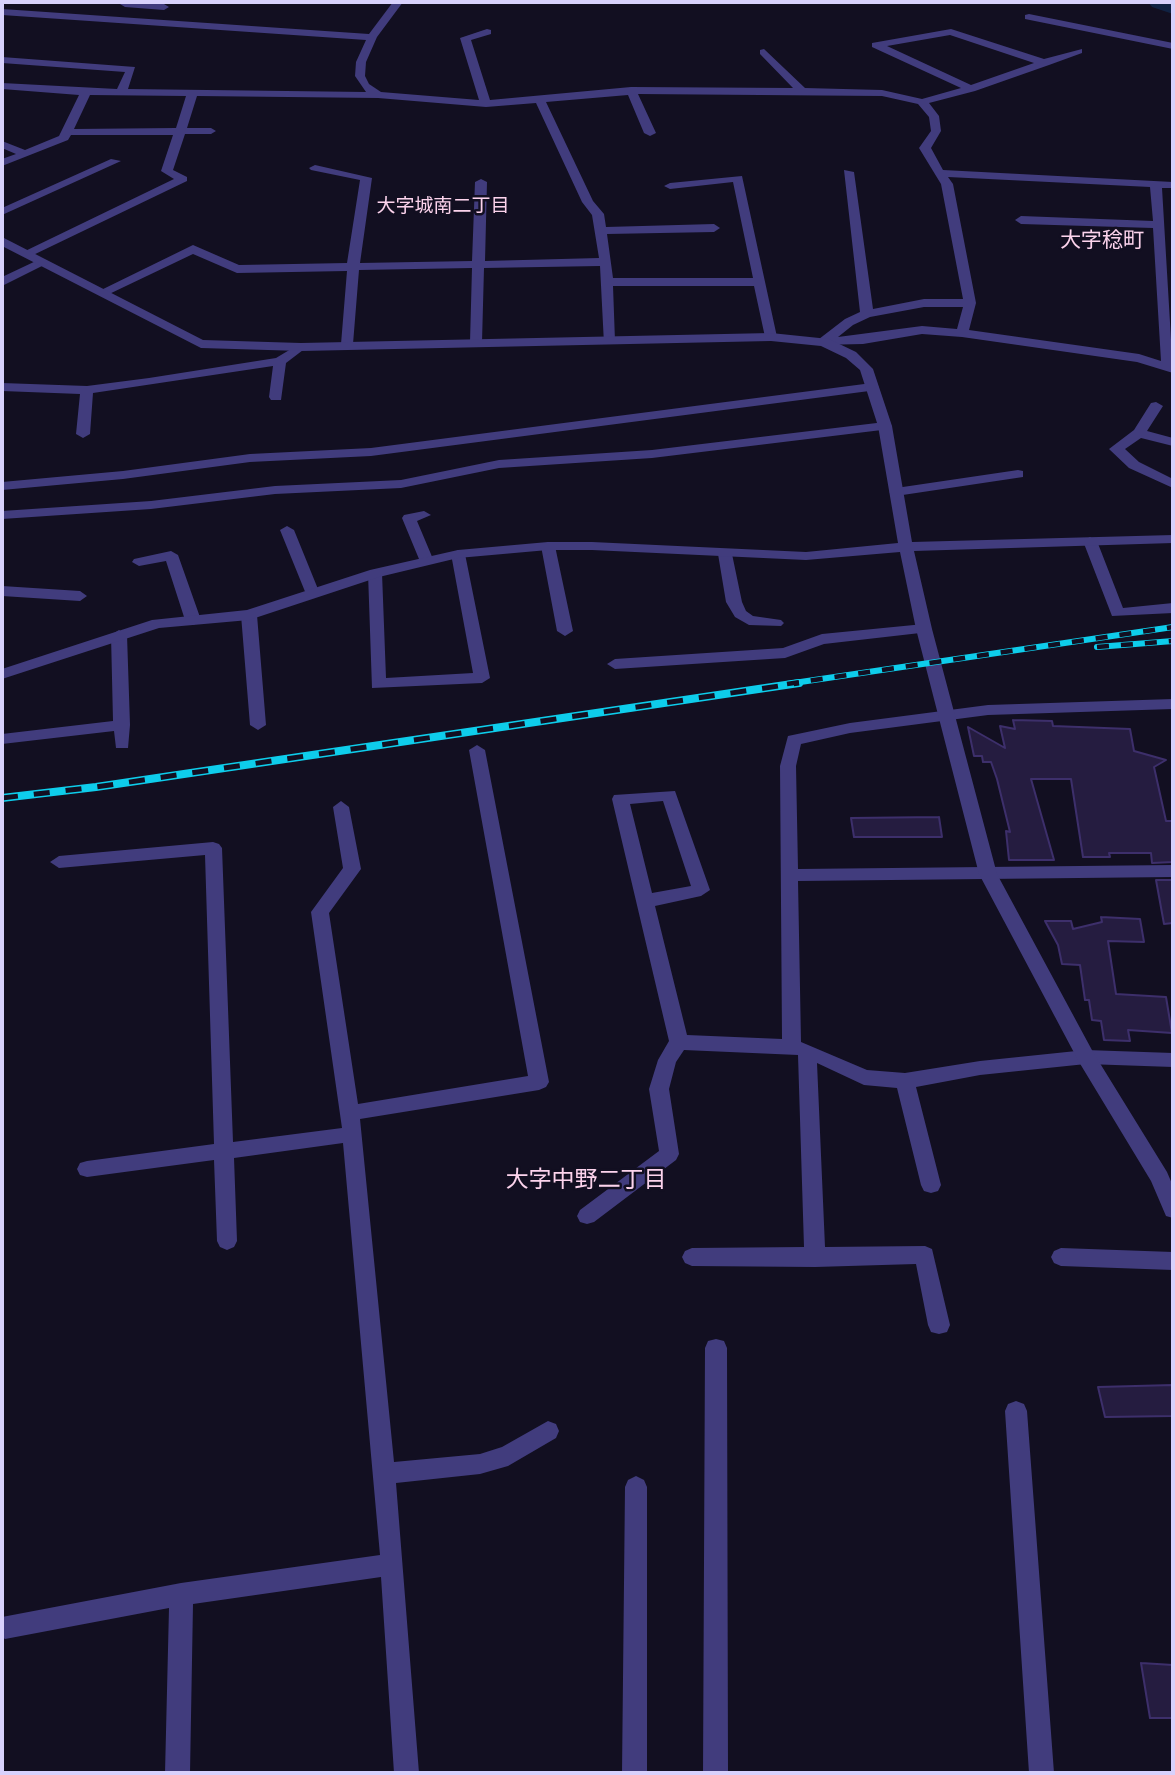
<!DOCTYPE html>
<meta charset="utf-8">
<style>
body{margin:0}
#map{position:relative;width:1175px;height:1775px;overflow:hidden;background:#120f21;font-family:"Titillium Web",sans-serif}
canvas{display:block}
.frame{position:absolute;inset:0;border:4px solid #d8d1fc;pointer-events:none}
</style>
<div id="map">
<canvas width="1175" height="1775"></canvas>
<div class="frame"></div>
</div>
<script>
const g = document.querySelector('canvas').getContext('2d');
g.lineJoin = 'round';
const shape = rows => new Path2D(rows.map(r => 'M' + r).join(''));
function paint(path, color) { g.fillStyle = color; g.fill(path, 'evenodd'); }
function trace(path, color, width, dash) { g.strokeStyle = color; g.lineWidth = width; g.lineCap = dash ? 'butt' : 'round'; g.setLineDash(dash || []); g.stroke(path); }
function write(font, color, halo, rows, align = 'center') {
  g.font = font + ' "Titillium Web","Noto Sans JP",sans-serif'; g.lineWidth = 5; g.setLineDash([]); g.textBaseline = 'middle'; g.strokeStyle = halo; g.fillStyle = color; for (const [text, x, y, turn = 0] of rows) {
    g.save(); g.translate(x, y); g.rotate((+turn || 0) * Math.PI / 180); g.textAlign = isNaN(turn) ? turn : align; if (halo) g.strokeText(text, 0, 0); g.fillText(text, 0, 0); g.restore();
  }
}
const river = shape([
 [1148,2,1173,2,1173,14,1152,7,1148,2]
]);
const building = shape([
 [1013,720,1052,721,1053,726,1130,729,1134,751,1166,760,1154,767,1166,821,1173,821,1173,862,1152,863,1151,853,1109,853,1110,857,1083,857,1071,779,1031,779,1054,860,1009,860,1006,831,1010,832,997,779,991,762,983,762,982,756,974,756,968,727,1005,748,1000,726,1015,729,1013,720],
 [939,817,942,837,854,837,851,818,939,817],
 [1156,880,1173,880,1173,923,1164,924,1156,880],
 [1101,917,1140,919,1144,942,1108,941,1116,994,1166,997,1172,1033,1128,1030,1130,1041,1104,1040,1101,1021,1092,1020,1089,1000,1085,1000,1080,965,1062,964,1058,945,1045,921,1071,921,1073,929,1102,922,1101,917],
 [1173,1385,1173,1416,1105,1417,1098,1387,1173,1385],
 [1141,1663,1173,1665,1173,1718,1150,1718,1141,1663]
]);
const minor = shape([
 [122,2,164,4,169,7,164,10,125,7,120,4,122,2],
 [393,2,403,2,377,37,366,62,365,76,369,84,381,92,479,100,460,38,487,29,491,30,491,34,471,40,490,100,631,87,793,88,760,54,760,50,764,49,805,88,882,90,922,99,961,88,872,47,872,43,951,29,1044,59,1082,49,1082,53,1049,65,975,91,929,103,939,116,941,131,931,148,943,170,1173,182,1173,188,1162,188,1173,373,1137,362,962,337,922,334,863,344,819,345,819,339,845,319,860,312,844,170,854,172,873,309,924,299,963,299,941,184,919,148,931,131,929,117,918,104,882,96,638,94,656,133,650,136,644,133,628,95,546,102,593,201,604,214,606,227,714,224,720,228,714,232,607,234,613,278,753,278,733,182,670,189,664,186,670,183,742,176,777,337,771,341,765,337,754,286,613,286,615,341,604,344,600,266,484,268,482,342,476,346,470,342,472,268,359,270,353,344,347,348,341,344,347,271,237,273,193,254,105,296,95,293,193,245,239,265,347,263,360,180,311,170,309,168,315,165,372,178,360,263,472,261,475,182,481,179,487,182,485,261,599,258,592,215,582,202,536,103,486,107,378,98,197,96,187,128,211,128,216,131,211,134,185,134,173,170,187,177,187,181,29,257,19,254,174,179,161,171,173,135,71,135,68,140,2,166,2,159,16,154,2,148,2,141,25,150,59,136,79,95,2,89,2,83,117,89,125,72,2,63,2,57,135,67,128,89,366,92,355,76,356,62,366,40,2,15,2,9,369,34,393,2],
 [950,35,1034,63,971,85,887,46,950,35],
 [90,95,186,96,176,128,74,129,90,95],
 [948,177,1150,187,1153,221,1021,216,1015,220,1021,224,1153,228,1161,361,1139,354,969,330,976,303,953,184,948,177],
 [924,307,963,307,957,329,922,326,838,337,853,325,870,317,924,307],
 [1029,14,1173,43,1173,49,1025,19,1025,15,1029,14],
 [111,159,121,161,2,215,2,208,111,159],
 [38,260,48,263,2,286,2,277,38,260],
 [301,343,307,347,286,363,281,400,271,400,269,397,273,366,93,393,90,434,83,438,76,434,80,394,2,391,2,383,87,386,149,378,276,358,301,343],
 [872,383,879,387,877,390,371,456,250,462,123,479,2,490,2,482,123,471,250,454,371,448,872,383],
 [1156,402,1163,406,1147,431,1173,438,1173,446,1141,438,1125,449,1139,462,1173,479,1173,488,1129,468,1109,449,1134,430,1151,403,1156,402],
 [885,422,892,426,890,429,652,458,499,468,401,488,275,494,151,509,2,519,2,511,151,501,275,486,401,480,499,460,652,450,885,422],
 [1018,470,1023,471,1023,477,896,496,889,492,896,488,1018,470],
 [424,511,431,515,417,521,433,559,426,563,419,559,402,518,404,515,424,511],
 [287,526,294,530,320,594,318,597,308,597,306,594,280,530,287,526],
 [1090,537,1097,541,1123,608,1173,603,1173,613,1112,616,1083,541,1090,537],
 [548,542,555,546,573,631,565,636,557,631,541,546,548,542],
 [458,550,465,554,490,678,482,683,372,688,368,573,375,569,382,573,386,678,473,673,451,554,458,550],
 [725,550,732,554,742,602,746,611,753,616,781,620,784,623,781,626,749,625,735,617,726,602,718,554,725,550],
 [171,551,178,555,201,620,198,623,193,625,185,620,166,561,139,566,132,562,134,559,171,551],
 [2,586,80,591,87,596,80,601,2,596,2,586],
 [249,610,257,615,266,725,258,730,250,725,241,615,249,610],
 [924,624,932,629,929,632,824,644,785,658,615,669,607,664,615,659,783,648,822,634,924,624],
 [119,630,127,635,130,725,128,748,116,748,114,731,2,744,2,734,113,721,111,635,119,630],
 [1173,699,1173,709,988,715,850,733,801,744,796,766,798,869,1173,865,1173,877,798,881,801,1042,867,1070,905,1073,980,1061,1086,1050,1173,1053,1173,1067,1086,1064,980,1075,916,1087,941,1185,938,1191,931,1193,924,1191,921,1185,897,1088,864,1085,817,1063,825,1247,925,1246,932,1249,950,1325,947,1332,939,1334,931,1332,928,1325,916,1264,815,1267,692,1266,685,1263,682,1257,685,1251,692,1248,804,1247,798,1055,684,1050,676,1062,669,1089,679,1154,676,1160,594,1222,587,1224,580,1222,577,1216,580,1210,659,1151,649,1089,658,1060,669,1041,612,799,614,795,675,791,710,890,701,896,655,906,687,1035,782,1039,780,766,788,736,850,723,988,705,1173,699],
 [663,801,691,886,652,893,630,804,663,801],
 [477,745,485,750,549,1082,546,1087,539,1090,360,1119,394,1462,480,1454,502,1447,548,1421,556,1424,559,1431,556,1438,508,1466,480,1474,396,1483,419,1773,394,1773,381,1577,193,1604,190,1773,165,1773,169,1608,5,1639,2,1637,2,1617,181,1583,380,1555,343,1143,234,1158,237,1241,234,1247,227,1250,220,1247,217,1241,214,1160,87,1177,80,1175,77,1169,80,1163,87,1161,214,1144,205,855,59,868,50,862,59,856,213,842,219,844,222,848,233,1142,342,1128,311,912,343,868,333,807,341,801,349,807,361,869,329,913,358,1104,528,1076,469,750,477,745],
 [1061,1248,1173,1252,1173,1270,1061,1266,1054,1263,1051,1257,1054,1251,1061,1248],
 [716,1339,724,1341,727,1348,728,1773,703,1773,705,1348,708,1341,716,1339],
 [1016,1401,1024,1404,1027,1411,1054,1773,1029,1773,1005,1411,1008,1404,1016,1401],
 [636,1476,644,1480,647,1487,647,1773,622,1773,625,1487,628,1480,636,1476]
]);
const tertiary = shape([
 [2,237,203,340,301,343,771,333,829,339,856,352,873,369,892,426,912,542,1173,535,1173,543,914,551,932,629,997,874,1093,1052,1167,1172,1173,1186,1173,1218,1166,1216,1151,1181,1079,1062,979,874,916,629,900,552,806,560,592,550,548,550,458,558,379,577,249,620,159,628,2,679,2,669,152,620,247,610,370,570,458,550,548,542,592,542,806,552,898,543,878,426,860,370,846,358,821,346,771,341,301,351,201,348,2,246,2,237]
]);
const railFar1 = shape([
 [1097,647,1173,641],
 [787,684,1173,627]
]);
const rail = shape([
 [2,798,96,787,799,683]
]);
const farNeighbourhoodnames = [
 ["大字城南二丁目",443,207]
];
const farQuarternames = [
 ["大字稔町",1102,242]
];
const neighbourhoodNames = [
 ["大字中野二丁目",586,1181]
];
paint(river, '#102243');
paint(building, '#251c40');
trace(building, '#3d2f6b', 2);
paint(minor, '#413c7d');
paint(tertiary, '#413c7d');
trace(railFar1, '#0ecdeb', 6);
trace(rail, '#0ecdeb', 8);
trace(railFar1, '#120f21', 4.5, [12]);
trace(rail, '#120f21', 5, [16]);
write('19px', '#fcd3ec', '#120f21', farNeighbourhoodnames);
write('21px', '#fcd3ec', '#120f21', farQuarternames);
write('23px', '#fcd3ec', '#120f21', neighbourhoodNames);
</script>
